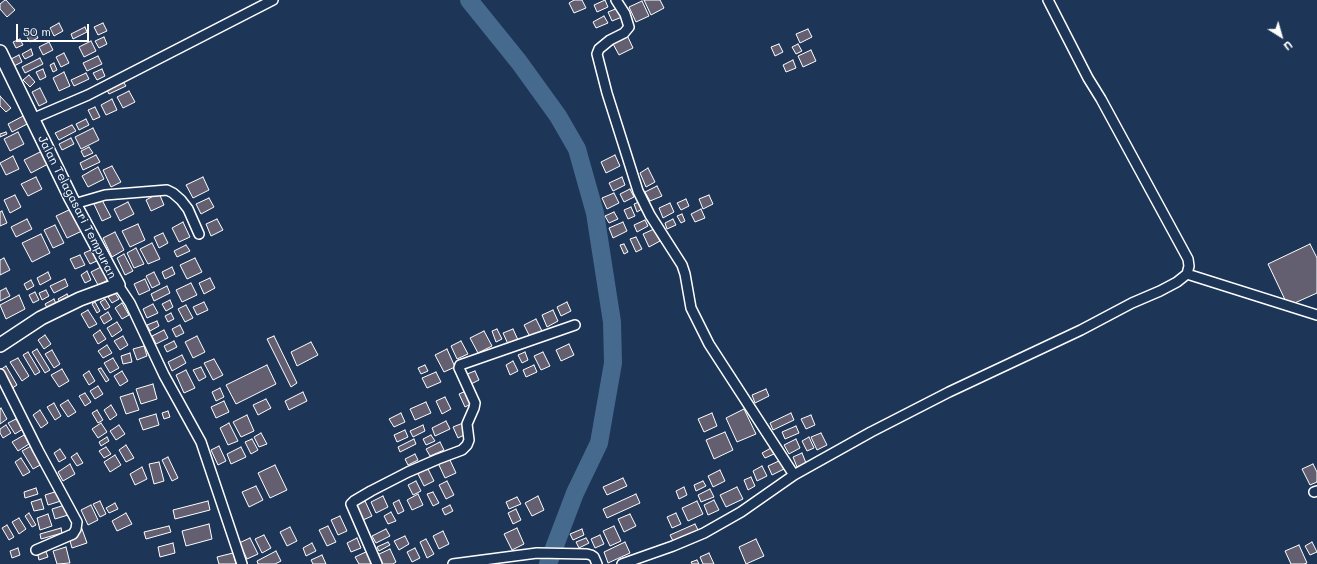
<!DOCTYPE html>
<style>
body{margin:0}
#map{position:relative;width:1317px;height:564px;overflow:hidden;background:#1d3557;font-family:Mali,sans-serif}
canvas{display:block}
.north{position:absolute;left:1261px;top:16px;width:40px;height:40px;-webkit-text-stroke:3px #1d3557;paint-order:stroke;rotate:143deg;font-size:11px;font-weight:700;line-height:16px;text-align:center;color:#fff}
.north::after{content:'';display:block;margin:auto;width:14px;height:18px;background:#fff;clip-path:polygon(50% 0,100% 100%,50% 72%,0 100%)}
.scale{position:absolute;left:16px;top:24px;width:73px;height:18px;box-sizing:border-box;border:2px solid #fff;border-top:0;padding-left:5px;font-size:12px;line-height:14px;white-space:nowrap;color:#fff;-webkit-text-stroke:3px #1d3557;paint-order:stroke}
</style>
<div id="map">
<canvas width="1317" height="564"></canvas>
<div class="north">U</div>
<div class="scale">50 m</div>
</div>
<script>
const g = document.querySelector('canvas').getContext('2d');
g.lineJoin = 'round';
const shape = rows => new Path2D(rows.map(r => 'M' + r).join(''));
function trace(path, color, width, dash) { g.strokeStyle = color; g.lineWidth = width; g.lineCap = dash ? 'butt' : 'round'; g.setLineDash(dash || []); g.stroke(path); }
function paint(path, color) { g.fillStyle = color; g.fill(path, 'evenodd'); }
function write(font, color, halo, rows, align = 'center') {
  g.font = font + ' Mali,sans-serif'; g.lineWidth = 3; g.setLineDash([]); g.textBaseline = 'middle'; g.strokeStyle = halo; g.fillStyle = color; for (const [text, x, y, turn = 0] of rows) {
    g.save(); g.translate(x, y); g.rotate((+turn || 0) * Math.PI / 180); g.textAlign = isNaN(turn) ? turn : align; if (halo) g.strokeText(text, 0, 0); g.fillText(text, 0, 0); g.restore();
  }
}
const river = shape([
 [469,0,519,62,558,116,577,149,595,213,612,322,613,363,599,443,575,493,548,564]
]);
const building = shape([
 [5,0,6,0,15,10,7,17,0,9,0,4,5,0],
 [574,0,582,0,586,8,574,13,569,3,574,0],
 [605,0,608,7,597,12,594,5,605,0],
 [644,0,660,0,664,8,651,15,644,0],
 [642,1,649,16,636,22,629,7,642,1],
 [618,8,622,17,612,21,608,12,618,8],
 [604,16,608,23,596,28,593,22,604,16],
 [59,23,63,31,54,36,50,28,59,23],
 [103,23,107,31,98,35,94,27,103,23],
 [85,27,87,32,73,39,71,34,85,27],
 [808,29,812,37,800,43,796,34,808,29],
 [34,30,38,38,30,42,25,34,34,30],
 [627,35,633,48,619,55,612,42,627,35],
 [104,37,107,44,99,48,95,41,104,37],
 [20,39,23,45,16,48,13,42,20,39],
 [91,41,96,51,84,57,79,47,91,41],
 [49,42,53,50,43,55,39,47,49,42],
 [779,44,783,52,775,56,771,47,779,44],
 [798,44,802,51,796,54,792,47,798,44],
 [31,49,33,55,25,59,22,54,31,49],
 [811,50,816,61,803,67,798,56,811,50],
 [64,53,69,63,61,67,56,57,64,53],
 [19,55,22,62,14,66,11,59,19,55],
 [98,56,102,64,87,71,83,63,98,56],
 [40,58,43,64,25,73,22,67,40,58],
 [793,60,796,68,786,72,783,65,793,60],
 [54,63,57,70,53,72,50,65,54,63],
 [43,69,46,77,40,80,36,72,43,69],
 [102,69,105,76,97,80,93,73,102,69],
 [64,72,70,86,59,91,53,78,64,72],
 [86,73,89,79,74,86,71,80,86,73],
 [29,75,35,82,30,87,23,80,29,75],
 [122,80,126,86,109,94,106,88,122,80],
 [40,88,47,102,39,106,32,92,40,88],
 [129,91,135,102,123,108,117,97,129,91],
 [0,96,11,108,6,112,0,106,0,96],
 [112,99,117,110,106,115,101,105,112,99],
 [95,107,100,117,93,120,88,110,95,107],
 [25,115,29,123,12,132,8,124,25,115],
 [86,119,89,125,79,130,76,124,86,119],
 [72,125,76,131,59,140,55,133,72,125],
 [93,128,99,140,81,149,75,137,93,128],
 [6,132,7,134,0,137,0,134,6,132],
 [18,132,24,144,10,151,4,139,18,132],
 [71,138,74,144,62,150,59,144,71,138],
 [89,147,93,153,84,157,81,151,89,147],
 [42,151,48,164,31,173,24,160,42,151],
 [96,155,100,162,83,170,80,163,96,155],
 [615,155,620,166,606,173,601,162,615,155],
 [13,156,19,169,6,175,0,163,13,156],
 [112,166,121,182,111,187,103,170,112,166],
 [98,167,104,179,88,187,82,176,98,167],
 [648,168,655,182,646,187,640,173,648,168],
 [36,177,42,189,28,196,21,184,36,177],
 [203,177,209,190,193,198,186,185,203,177],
 [622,177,625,185,613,191,609,183,622,177],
 [657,186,662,196,650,201,645,192,657,186],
 [630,189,634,197,624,202,620,194,630,189],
 [159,193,164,205,151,211,146,200,159,193],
 [614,193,619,203,607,209,602,198,614,193],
 [15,195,21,207,10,213,4,200,15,195],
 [709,195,713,204,703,209,699,199,709,195],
 [209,198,214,207,201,214,196,204,209,198],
 [686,199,689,206,681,210,677,203,686,199],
 [102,200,111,217,102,221,94,204,102,200],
 [128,202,134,214,120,221,114,209,128,202],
 [639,202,642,209,637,212,634,204,639,202],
 [670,203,674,212,663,218,659,208,670,203],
 [631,207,635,216,628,219,624,210,631,207],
 [71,209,82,231,67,238,56,216,71,209],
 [701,209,705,218,695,222,691,214,701,209],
 [2,211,7,223,0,226,0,212,2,211],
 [614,212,618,219,609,223,605,216,614,212],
 [682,214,685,221,681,223,677,216,682,214],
 [27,219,32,229,16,237,11,227,27,219],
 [217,219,223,230,211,236,206,224,217,219],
 [673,219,676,225,667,229,665,223,673,219],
 [645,220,648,226,637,232,634,225,645,220],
 [183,222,190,237,179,242,172,228,183,222],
 [623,222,627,231,613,238,609,228,623,222],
 [138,224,145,240,130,247,122,231,138,224],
 [55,225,64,243,53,248,44,230,55,225],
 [654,229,660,241,649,247,643,234,654,229],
 [115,232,124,250,112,257,103,238,115,232],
 [163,233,168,243,159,248,154,237,163,233],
 [41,234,50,253,32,262,22,243,41,234],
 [636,237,642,249,636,252,630,239,636,237],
 [152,243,160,259,148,264,140,249,152,243],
 [624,244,628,252,624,254,620,245,624,244],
 [1310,244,1317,258,1317,293,1288,306,1268,264,1310,244],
 [186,245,190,251,177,257,174,251,186,245],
 [136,248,144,264,134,268,127,253,136,248],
 [93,249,99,260,90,264,84,253,93,249],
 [124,254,133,271,125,275,117,258,124,254],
 [80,255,85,265,75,269,70,259,80,255],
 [4,258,10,270,0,275,0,260,4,258],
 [195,258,202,272,187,279,180,265,195,258],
 [101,267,108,280,98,285,91,272,101,267],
 [172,267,175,274,165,279,162,272,172,267],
 [87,271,91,280,85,283,81,275,87,271],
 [48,272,51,279,40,285,37,278,48,272],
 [154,272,160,284,152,288,146,276,154,272],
 [210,278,215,288,204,294,199,283,210,278],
 [65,279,68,286,54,293,50,286,65,279],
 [145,279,150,290,139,295,134,284,145,279],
 [31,280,34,286,27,290,24,284,31,280],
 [191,283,197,295,182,302,176,290,191,283],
 [167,286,170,293,154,301,151,294,167,286],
 [6,288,10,296,0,301,0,291,6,288],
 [46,290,49,296,42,300,39,293,46,290],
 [35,292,39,300,33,303,29,295,35,292],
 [115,293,119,299,112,303,108,297,115,293],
 [67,294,72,303,63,307,58,299,67,294],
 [19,295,25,309,6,319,0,305,19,295],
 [54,299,58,308,49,312,45,304,54,299],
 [105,299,110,307,105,310,100,302,105,299],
 [170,300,173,307,166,311,162,304,170,300],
 [95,302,100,311,97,313,92,304,95,302],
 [204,302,208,310,197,315,193,307,204,302],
 [567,302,571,311,561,316,557,307,567,302],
 [122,303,129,315,122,319,115,308,122,303],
 [153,304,158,313,147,318,143,309,153,304],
 [186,305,193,318,185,322,178,309,186,305],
 [88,310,97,324,89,328,81,314,88,310],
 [553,310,558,321,547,327,542,315,553,310],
 [108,312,112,319,104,324,100,317,108,312],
 [171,313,174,319,168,322,165,316,171,313],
 [536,319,543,333,531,339,524,325,536,319],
 [157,321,159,326,150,331,147,325,157,321],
 [117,322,122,330,112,337,107,328,117,322],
 [180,325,184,333,176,337,172,329,180,325],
 [497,329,502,339,496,342,492,331,497,329],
 [513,329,518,340,508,344,503,333,513,329],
 [100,330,106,339,98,344,93,335,100,330],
 [164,330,168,338,156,344,152,336,164,330],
 [484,331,492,346,478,353,470,338,484,331],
 [45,335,51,344,44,349,38,340,45,335],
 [123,336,128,345,120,350,114,341,123,336],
 [197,336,205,352,193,358,185,342,197,336],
 [274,336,297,383,291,387,267,339,274,336],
 [174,341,177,347,167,352,164,346,174,341],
 [461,341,468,354,457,359,451,346,461,341],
 [311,342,318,355,297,366,291,352,311,342],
 [569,344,574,355,561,361,556,350,569,344],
 [107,345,112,353,103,358,98,351,107,345],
 [144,346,147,356,137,360,133,349,144,346],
 [37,349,50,370,45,373,32,352,37,349],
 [447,349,455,367,444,372,435,355,447,349],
 [52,350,60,364,54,368,45,354,52,350],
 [28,352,40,372,35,375,23,355,28,352],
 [525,352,528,360,522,363,518,355,525,352],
 [543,352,550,366,541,370,534,356,543,352],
 [130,353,132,362,123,364,121,356,130,353],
 [182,355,186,363,172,371,168,362,182,355],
 [18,358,29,376,22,381,10,362,18,358],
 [113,358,119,368,110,373,104,363,113,358],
 [214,359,223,375,213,380,204,363,214,359],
 [513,361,518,371,510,375,506,365,513,361],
 [267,365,276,384,236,404,226,385,267,365],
 [425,365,428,371,421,374,418,368,425,365],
 [534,365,537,372,526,377,523,370,534,365],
 [6,366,17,385,11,389,0,370,6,366],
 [201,367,206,377,199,381,193,370,201,367],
 [101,368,109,380,106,382,98,369,101,368],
 [62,369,69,381,59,387,51,375,62,369],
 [186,370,195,388,184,393,176,375,186,370],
 [89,371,95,381,89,385,83,375,89,371],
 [122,371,128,381,120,386,114,376,122,371],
 [475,371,479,380,471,384,467,374,475,371],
 [436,372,441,382,427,388,422,378,436,372],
 [153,384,157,399,141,404,136,389,153,384],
 [98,386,103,394,95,399,90,391,98,386],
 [220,388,224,397,216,401,212,392,220,388],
 [766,389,769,396,755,403,752,395,766,389],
 [466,391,471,404,465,407,459,394,466,391],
 [303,392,307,401,289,410,285,401,303,392],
 [85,393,91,402,85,406,79,396,85,393],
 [133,393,139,410,126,414,120,397,133,393],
 [445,397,451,409,442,414,436,401,445,397],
 [266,399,271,408,258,415,253,405,266,399],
 [68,400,76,412,68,417,60,405,68,400],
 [224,401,229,412,216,418,211,407,224,401],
 [426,402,431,413,415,420,410,409,426,402],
 [54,403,61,416,55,420,47,407,54,403],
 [111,405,117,415,110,420,104,410,111,405],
 [1,408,7,419,0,424,0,409,1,408],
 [744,409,756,434,737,442,726,418,744,409],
 [40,410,48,423,41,428,33,415,40,410],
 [97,410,103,420,98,423,92,413,97,410],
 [168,411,170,417,164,419,162,413,168,411],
 [401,413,405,422,394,427,389,419,401,413],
 [712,413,717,426,704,432,698,419,712,413],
 [791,413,794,420,773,430,770,423,791,413],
 [156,414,159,425,143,430,139,419,156,414],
 [247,415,254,431,241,437,233,422,247,415],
 [811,415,815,425,806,429,801,419,811,415],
 [16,419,23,429,15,434,8,423,16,419],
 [446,421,450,429,435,436,432,428,446,421],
 [101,423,107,432,98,438,92,429,101,423],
 [229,423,238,441,228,445,220,428,229,423],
 [463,423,468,433,458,438,453,427,463,423],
 [6,425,11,433,3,438,0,433,0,429,6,425],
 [119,425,125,434,116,440,110,431,119,425],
 [423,425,425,431,413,437,410,431,423,425],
 [796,426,799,433,785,439,782,432,796,426],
 [405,430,408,437,397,442,394,435,405,430],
 [725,432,733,450,714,459,706,440,725,432],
 [261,433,267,444,259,447,254,437,261,433],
 [821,433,827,445,817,450,811,437,821,433],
 [24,435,29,444,18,451,12,442,24,435],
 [431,435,435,441,426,445,423,439,431,435],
 [107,437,109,441,101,446,99,442,107,437],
 [809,437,814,448,807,451,802,441,809,437],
 [252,439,258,450,251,454,245,442,252,439],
 [414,439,416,444,400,452,398,447,414,439],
 [796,439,800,448,789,454,784,445,796,439],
 [440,442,444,450,430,456,426,449,440,442],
 [126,445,134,458,126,462,119,450,126,445],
 [31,446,42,464,33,469,22,451,31,446],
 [219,446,226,461,218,465,211,450,219,446],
 [106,447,111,454,104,458,99,451,106,447],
 [241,447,246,457,231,464,227,454,241,447],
 [771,448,774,454,765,458,762,453,771,448],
 [60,449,66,458,59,462,54,453,60,449],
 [77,453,83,463,77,466,71,457,77,453],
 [802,453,806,463,797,467,793,457,802,453],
 [415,454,418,460,408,465,405,459,415,454],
 [115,455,121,465,110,472,104,462,115,455],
 [168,457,178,478,172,481,162,460,168,457],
 [21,458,30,472,23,476,15,462,21,458],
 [449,458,456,473,445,478,438,463,449,458],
 [781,460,784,469,772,475,768,466,781,460],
 [159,462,164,481,154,484,149,464,159,462],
 [70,464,75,474,63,481,58,472,70,464],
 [1313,464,1317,472,1317,482,1310,485,1302,469,1313,464],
 [275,465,287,490,270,498,258,473,275,465],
 [762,466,767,476,757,481,753,471,762,466],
 [142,467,147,479,135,485,130,474,142,467],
 [427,467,434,481,424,486,417,472,427,467],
 [720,470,725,481,713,487,708,476,720,470],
 [751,477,755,486,748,490,744,480,751,477],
 [623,478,627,486,607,495,603,487,623,478],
 [416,481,421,491,413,495,408,485,416,481],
 [447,481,454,495,446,499,439,485,447,481],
 [703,481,706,486,696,491,694,485,703,481],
 [256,486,263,500,249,507,242,492,256,486],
 [684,487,687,495,679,499,676,491,684,487],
 [737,487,743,499,726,507,720,495,737,487],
 [36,488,38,494,25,498,24,492,36,488],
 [710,489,714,497,701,502,698,495,710,489],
 [58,491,61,501,48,505,45,495,58,491],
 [433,492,439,503,433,506,427,494,433,492],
 [418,494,423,505,412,510,407,500,418,494],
 [636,494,640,503,607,518,603,509,636,494],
 [383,496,388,507,376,513,371,502,383,496],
 [538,496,544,510,532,516,525,503,538,496],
 [517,497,521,504,509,509,506,502,517,497],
 [41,499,44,509,34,511,31,502,41,499],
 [399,500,404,511,398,514,393,503,399,500],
 [714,500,719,510,708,515,704,505,714,500],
 [100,501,106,514,100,517,93,504,100,501],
 [208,501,210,510,175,519,173,510,208,501],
 [365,501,372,516,363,520,356,505,365,501],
 [697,501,703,514,688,521,682,508,697,501],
 [115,503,118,509,109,513,106,508,115,503],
 [65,505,68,515,55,519,52,509,65,505],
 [91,505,98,520,88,525,81,510,91,505],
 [450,505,453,511,445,515,442,509,450,505],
 [516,509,521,520,513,524,508,513,516,509],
 [391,512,396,521,388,524,384,516,391,512],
 [29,513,36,525,32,527,25,516,29,513],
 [126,513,132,524,117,531,112,521,126,513],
 [676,513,681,524,672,528,667,517,676,513],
 [48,514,52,526,40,530,37,518,48,514],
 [630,514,636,526,624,532,618,519,630,514],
 [340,516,347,531,338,535,331,520,340,516],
 [19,518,26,529,19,534,12,522,19,518],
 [209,524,212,539,186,546,182,531,209,524],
 [695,524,699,532,674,543,670,535,695,524],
 [7,525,14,537,9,540,2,528,7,525],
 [169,526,171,532,146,539,144,532,169,526],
 [328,526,336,542,327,546,319,530,328,526],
 [614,526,621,541,610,546,603,531,614,526],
 [290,527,297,541,287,546,280,532,290,527],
 [61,528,62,533,41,539,40,534,61,528],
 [517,528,524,544,512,550,504,534,517,528],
 [82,529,87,543,72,548,68,534,82,529],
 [386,529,390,536,376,543,372,536,386,529],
 [582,529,584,535,573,540,570,534,582,529],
 [443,531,449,544,439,549,433,536,443,531],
 [264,535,271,548,262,553,255,539,264,535],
 [600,535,604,544,595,548,591,539,600,535],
 [405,536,409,544,399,550,394,541,405,536],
 [250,538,258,554,247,559,239,543,250,538],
 [357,538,361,548,351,552,347,543,357,538],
 [586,538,589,543,579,548,576,542,586,538],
 [426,539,434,554,427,558,420,542,426,539],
 [756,539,764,556,746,564,739,547,756,539],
 [388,542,390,545,379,551,377,547,388,542],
 [625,542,630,553,608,563,604,552,625,542],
 [1312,542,1317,552,1310,555,1305,546,1312,542],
 [173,543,175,553,160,557,158,547,173,543],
 [312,543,316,551,306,556,303,548,312,543],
 [1299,545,1307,563,1304,564,1291,564,1285,551,1299,545],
 [66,547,70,563,57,564,53,551,66,547],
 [18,548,20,555,12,558,10,551,18,548],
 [415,548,420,558,412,562,407,552,415,548],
 [45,549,48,557,39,560,37,551,45,549],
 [390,549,396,562,393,564,382,564,377,555,390,549],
 [276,551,281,561,275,564,258,564,257,561,276,551],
 [368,551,374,564,359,564,355,557,368,551],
 [233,553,236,564,219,564,217,557,233,553],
 [709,553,714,564,703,564,700,557,709,553],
 [322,555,326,564,313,564,311,560,322,555],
 [697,560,699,564,692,564,691,562,697,560]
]);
const street = shape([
 [616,0,625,14,629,27,624,33,610,40,599,49,597,54,607,93,638,191,650,215,682,265,685,274,691,308,709,344,794,475],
 [32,119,88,95,273,0],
 [74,204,105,195,167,190,173,193,181,200,188,209,199,234],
 [1187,274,1317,315],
 [118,285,130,303,164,375,201,442,242,564],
 [0,374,38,450,77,522,76,529,73,534,36,550],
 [1314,492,1317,491],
 [377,564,351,504,354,501,371,491,408,472,438,459,462,450,467,445,469,440,467,424,474,408,475,403,459,368,460,365,575,325],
 [453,564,537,553,587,554,591,555,594,557,597,564],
 [622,564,673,546,704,533,741,512,794,475,871,432,949,392,1081,330,1132,303,1160,291,1177,282,1187,274,1189,266,1188,259,1101,99,1088,78,1048,0]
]);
const secondary = shape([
 [0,52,71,198,118,285,80,299,41,318,0,345]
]);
const streetNames = [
 ["Jalan Telagasari Tempuran",77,207,63]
];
trace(river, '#466a8d', 18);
paint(building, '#635f70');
trace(building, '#fff', 1);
trace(street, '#fff', 12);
trace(secondary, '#fff', 16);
trace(street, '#1d3557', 9);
trace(secondary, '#1d3557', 13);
write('12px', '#fff', '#1d3557', streetNames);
</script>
